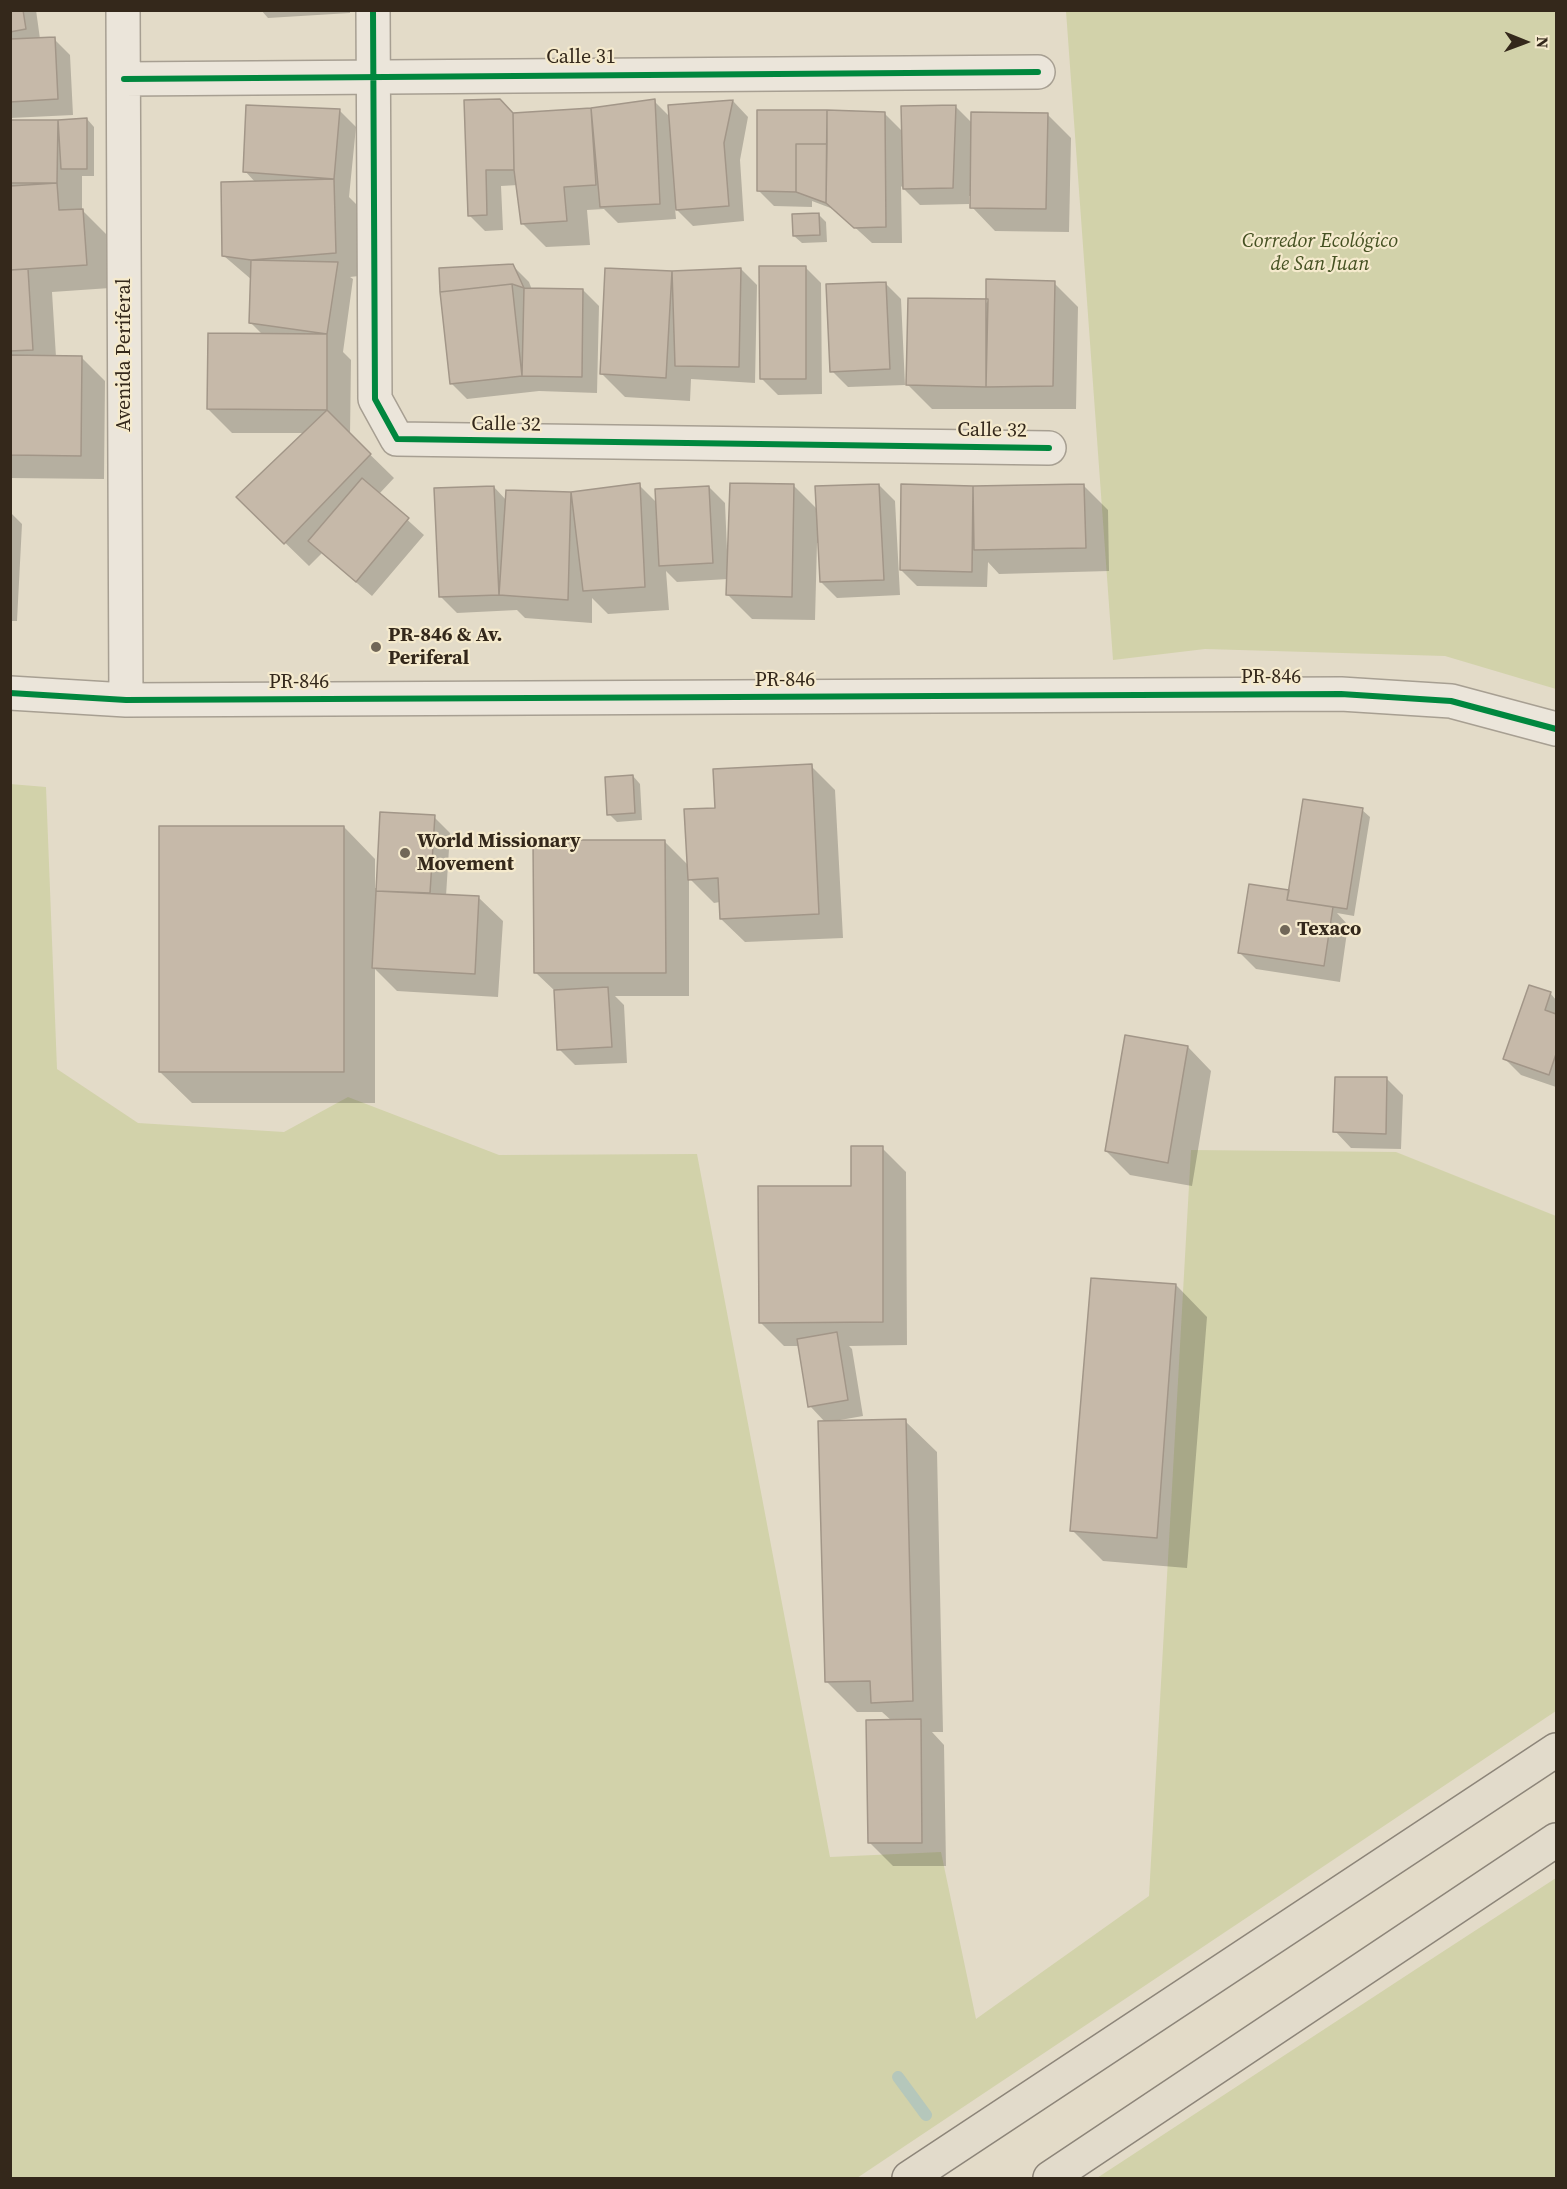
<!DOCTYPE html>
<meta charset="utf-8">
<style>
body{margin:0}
#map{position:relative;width:1567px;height:2189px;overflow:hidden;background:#e3dbc8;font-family:"Source Serif 4",serif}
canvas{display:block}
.frame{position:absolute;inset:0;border:12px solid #34281b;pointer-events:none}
.north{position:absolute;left:1495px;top:12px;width:60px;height:60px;-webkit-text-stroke:4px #f5eacd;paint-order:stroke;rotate:91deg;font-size:16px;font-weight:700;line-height:24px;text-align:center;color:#34281b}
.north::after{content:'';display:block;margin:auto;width:21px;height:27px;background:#34281b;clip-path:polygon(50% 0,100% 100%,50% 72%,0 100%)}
</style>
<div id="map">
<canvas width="1567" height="2189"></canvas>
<div class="frame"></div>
<div class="north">N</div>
</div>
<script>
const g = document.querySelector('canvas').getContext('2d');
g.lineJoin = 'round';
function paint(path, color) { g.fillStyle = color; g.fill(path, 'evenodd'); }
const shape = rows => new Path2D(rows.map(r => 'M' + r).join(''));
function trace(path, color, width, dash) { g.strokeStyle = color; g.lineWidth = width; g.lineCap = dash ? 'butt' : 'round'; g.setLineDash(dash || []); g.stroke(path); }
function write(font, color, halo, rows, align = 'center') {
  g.font = font + ' "Source Serif 4",serif'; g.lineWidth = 4.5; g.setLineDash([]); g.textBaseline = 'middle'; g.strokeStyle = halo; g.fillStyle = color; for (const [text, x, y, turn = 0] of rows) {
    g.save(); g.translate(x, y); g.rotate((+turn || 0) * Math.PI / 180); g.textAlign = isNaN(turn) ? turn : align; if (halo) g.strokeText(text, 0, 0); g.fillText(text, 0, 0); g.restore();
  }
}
const green = shape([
 [1066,11,1556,11,1556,689,1445,656,1205,649,1113,660],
 [10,784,46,787,57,1069,138,1123,284,1132,348,1097,499,1155,697,1154,830,1857,941,1852,976,2019,1149,1896,1191,1150,1396,1152,1556,1216,1556,1711,857,2178,11,2178],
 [1556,1878,1556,2178,1097,2178,1430,1960]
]);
const shadow = shape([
 [10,10,36,10,40,39,54,39,70,55,73,115,10,118],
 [261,10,350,10,350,13,268,18],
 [465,101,514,115,591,110,654,101,670,117,733,101,748,117,740,160,744,221,693,226,675,208,676,219,618,223,604,209,587,210,590,245,546,247,522,223,518,185,501,186,503,230,485,231,469,215],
 [956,107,972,123,1047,114,1071,138,1069,232,995,231,972,207,972,196,969,196,969,204,920,205,901,186,902,243,872,243,836,210,812,201,812,207,774,206,758,190,884,113,903,132],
 [340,111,356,127,349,197,357,205,359,276,350,277,353,279,343,352,351,360,350,435,394,478,379,494,424,535,372,596,322,553,309,566,238,497,305,433,232,433,208,409,263,335,251,323,252,280,224,256,256,183,245,171],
 [87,119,94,127,94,176,82,176,82,210,106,234,110,288,52,292,56,357,81,357,105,381,104,479,10,478,10,121],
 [818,214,826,222,827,242,802,243,794,236],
 [513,266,529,282,532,290,583,290,599,306,597,393,539,391,467,399,451,383],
 [805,267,821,283,822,394,778,395,762,379],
 [606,269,672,273,741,269,757,285,755,383,691,379,690,401,625,397,601,373],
 [885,283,901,299,905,385,848,387,832,371],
 [1054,283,1078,307,1076,409,932,409,908,385,989,300],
 [639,485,658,504,709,487,725,503,727,550,794,486,818,510,879,485,895,501,900,595,837,598,821,582,819,543,817,543,815,620,752,619,728,595,728,579,677,582,666,571,669,610,608,614,592,598,592,623,525,618,517,610,457,613,441,597,494,487,507,501,508,492,571,493],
 [903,486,1084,486,1108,510,1109,571,999,574,988,562,987,587,917,586,901,570],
 [10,512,22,524,17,621,10,621],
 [811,766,835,790,843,938,745,942,721,919,720,902,714,903,689,878,689,996,615,996,624,1005,627,1063,575,1065,559,1049,556,992,535,972,665,842,689,866,717,809],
 [633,776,640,784,642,820,617,822,609,814],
 [1362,810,1370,817,1354,916,1337,913,1348,925,1340,982,1256,969,1240,953],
 [434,817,450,833,446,896,479,898,503,921,498,997,397,991,375,969,375,1103,192,1103,160,1072,344,827,375,859,375,888,377,888],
 [1529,987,1551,994,1556,1000,1556,1087,1521,1075,1505,1059],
 [1188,1047,1211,1071,1192,1186,1130,1175,1106,1151],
 [1387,1079,1403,1095,1401,1149,1351,1148,1335,1131],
 [882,1148,906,1172,907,1345,849,1346,852,1349,863,1416,840,1420,905,1421,937,1452,943,1732,932,1732,944,1745,946,1866,893,1866,869,1842,892,1721,882,1712,857,1712,826,1681,825,1422,810,1406,800,1346,784,1346,760,1322],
 [1176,1285,1207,1317,1187,1568,1103,1561,1072,1530]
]);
const stream = shape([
 [898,2077,926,2115]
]);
const building = shape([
 [10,10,23,10,26,29,10,32,10,10],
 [55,37,58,99,10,102,10,39,55,37],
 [500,99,513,113,514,170,486,170,487,215,468,216,464,100,500,99],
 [655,99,660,204,600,207,591,108,655,99],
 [733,100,724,143,729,206,676,210,668,105,733,100],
 [246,105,340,109,334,179,243,172,246,105],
 [956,105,953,188,903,189,901,106,956,105],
 [591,108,596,185,564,187,567,221,521,224,514,170,513,113,591,108],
 [757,110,827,110,827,144,796,144,796,192,757,191,757,110],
 [827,110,885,112,886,227,854,228,826,203,827,110],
 [971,112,1048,113,1046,209,970,208,971,112],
 [87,118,87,169,61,169,58,120,87,118],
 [10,120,58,120,57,183,10,183,10,120],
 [796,144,827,144,826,203,796,192,796,144],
 [334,179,336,253,251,260,222,256,221,182,334,179],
 [57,183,59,210,83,209,87,265,10,270,10,186,57,183],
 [819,213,820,235,793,236,792,214,819,213],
 [251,260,338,262,327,334,249,323,251,260],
 [513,264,524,288,512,284,440,292,439,268,513,264],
 [759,266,806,266,806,379,760,379,759,266],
 [605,268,672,271,666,378,600,374,605,268],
 [741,268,739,367,675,366,672,271,741,268],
 [28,269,33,350,10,351,10,270,28,269],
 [986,279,1055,281,1053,386,986,387,986,279],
 [886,282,890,369,830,372,826,284,886,282],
 [512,284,522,376,450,384,440,292,512,284],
 [524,288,583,289,582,377,522,376,524,288],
 [908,298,988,299,986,387,906,385,908,298],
 [208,333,327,334,327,410,207,409,208,333],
 [10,355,82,356,81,456,10,455,10,355],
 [327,410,371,454,284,544,236,497,327,410],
 [362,478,409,518,356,582,308,541,362,478],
 [640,483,645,587,583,591,571,492,640,483],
 [730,483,794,484,792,597,726,595,730,483],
 [879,484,884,580,820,582,815,486,879,484],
 [901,484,973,486,972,572,900,570,901,484],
 [1084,484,1086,548,974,550,973,486,1084,484],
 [494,486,499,595,439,597,434,488,494,486],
 [709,486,713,563,659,566,655,489,709,486],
 [506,490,571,492,568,600,499,595,506,490],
 [812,764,819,914,720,919,718,878,688,880,684,809,715,808,713,769,812,764],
 [633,775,635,813,607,815,605,777,633,775],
 [1303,799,1363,808,1347,909,1287,900,1303,799],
 [380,812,435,815,430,893,376,891,380,812],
 [159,826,344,826,344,1072,159,1072,159,826],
 [533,840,665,840,666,973,534,973,533,840],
 [1249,884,1289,890,1287,900,1333,907,1324,966,1238,953,1249,884],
 [376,891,479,896,475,974,372,968,376,891],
 [1529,985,1551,992,1545,1010,1556,1014,1556,1054,1549,1075,1503,1059,1529,985],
 [608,987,612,1047,557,1050,554,990,608,987],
 [1125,1035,1188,1046,1168,1163,1105,1151,1125,1035],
 [1335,1077,1387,1077,1386,1134,1333,1132,1335,1077],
 [851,1146,883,1146,883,1322,759,1323,758,1186,851,1186,851,1146],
 [1091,1278,1176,1284,1157,1538,1070,1531,1091,1278],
 [837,1332,848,1400,808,1407,797,1339,837,1332],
 [906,1419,913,1701,871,1703,870,1681,825,1682,818,1421,906,1419],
 [921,1719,922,1843,868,1843,866,1720,921,1719]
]);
const minor = shape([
 [123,10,126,700],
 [373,10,375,399,397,439,1049,448],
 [124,79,1038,72],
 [10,693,126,700,1341,694,1451,701,1556,729]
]);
const major = shape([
 [909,2178,1556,1750],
 [1050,2178,1556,1840]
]);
const cycleway = shape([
 [373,10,375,399,397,439,1049,448],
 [124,79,1038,72],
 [10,693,126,700,1341,694,1451,701,1556,729]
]);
const markers = [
 [376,647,6,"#716758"],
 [405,853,6,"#716758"],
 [1285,930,6,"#716758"]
];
const streetNames = [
 ["Calle 31",581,58],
 ["Avenida Periferal",125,355,-90],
 ["Calle 32",506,425,1],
 ["Calle 32",992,431,1],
 ["PR-846",1271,678],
 ["PR-846",785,681],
 ["PR-846",299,683]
];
const parkNames = [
 ["Corredor Ecológico",1320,242],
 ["de San Juan",1320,265]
];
const poiNames = [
 ["PR-846 & Av.",388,636],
 ["Periferal",388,659],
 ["World Missionary",417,842],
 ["Movement",417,865],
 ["Texaco",1297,930]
];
paint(green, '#d2d2aa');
paint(shadow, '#0003');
trace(stream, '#b5c7bb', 12);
paint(building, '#c6b9a9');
trace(building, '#a29688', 1.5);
trace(minor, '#a79f92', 36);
trace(major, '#8d8579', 36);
trace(minor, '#ebe5da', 33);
trace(major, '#e2dbcb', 33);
trace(cycleway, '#00873e', 6);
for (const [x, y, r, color] of markers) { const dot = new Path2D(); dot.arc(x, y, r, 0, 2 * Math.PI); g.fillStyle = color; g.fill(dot); trace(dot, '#f5eacd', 2); }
write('20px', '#34281b', '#f5eacd', streetNames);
write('italic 20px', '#455122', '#f5eacd', parkNames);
write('bold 20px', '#34281b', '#f5eacd', poiNames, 'left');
</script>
